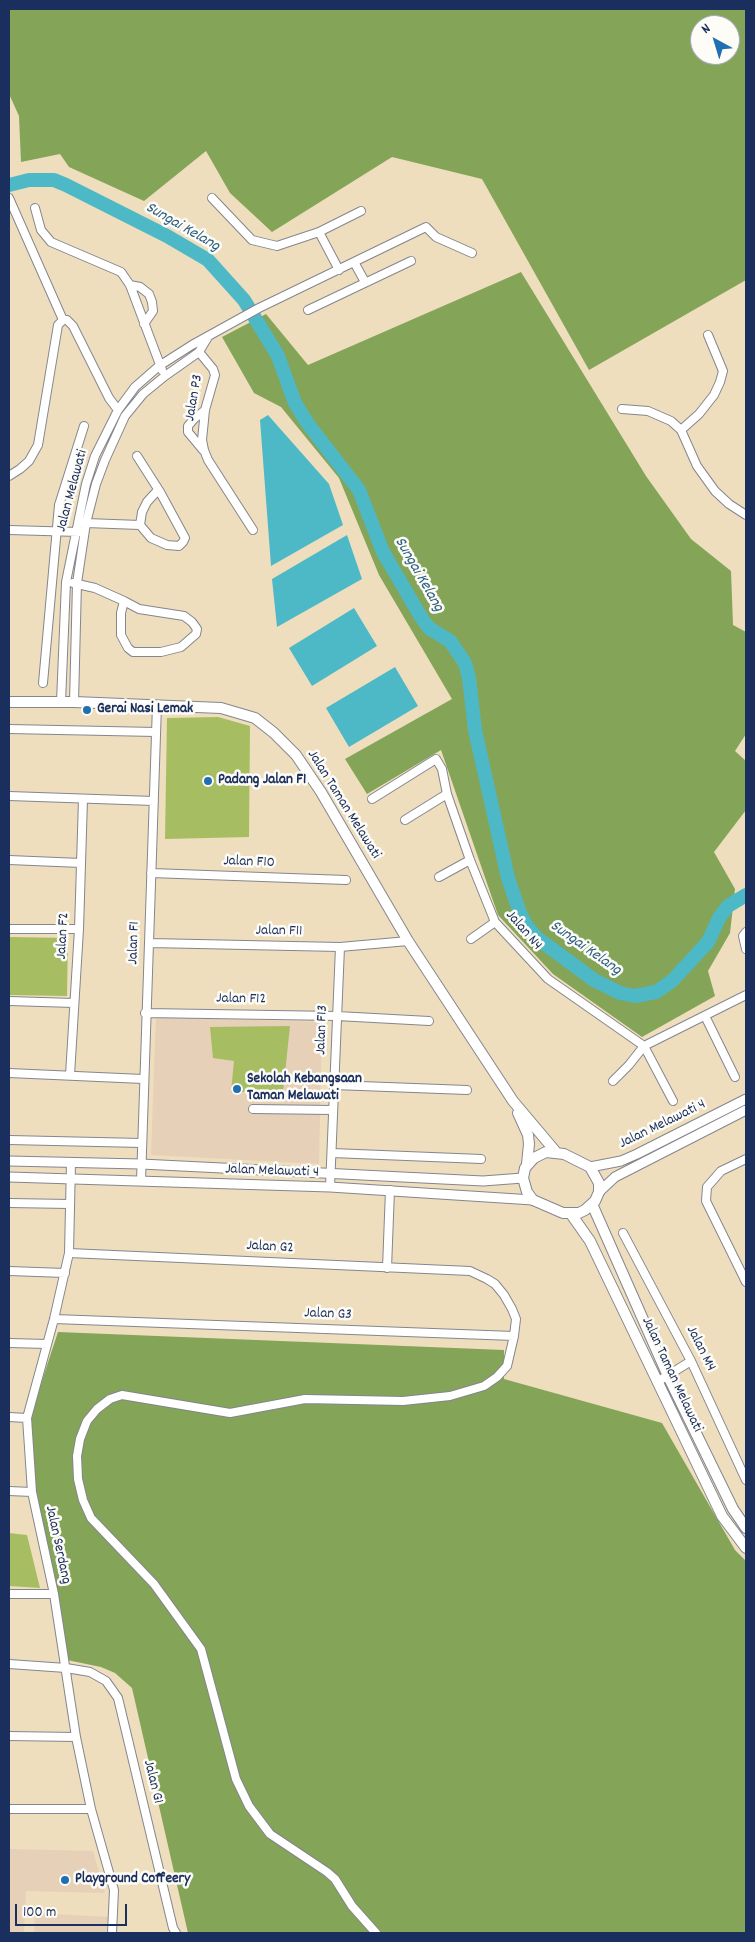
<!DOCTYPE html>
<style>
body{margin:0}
#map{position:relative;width:755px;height:1942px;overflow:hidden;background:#eedebd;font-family:Dekko,sans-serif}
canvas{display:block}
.frame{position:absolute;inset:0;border:10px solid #1b2f5e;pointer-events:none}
.north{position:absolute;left:690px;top:15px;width:50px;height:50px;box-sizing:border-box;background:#fdfcf7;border:1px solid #a3aaba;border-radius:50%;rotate:321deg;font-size:14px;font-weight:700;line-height:20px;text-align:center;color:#1b2f5e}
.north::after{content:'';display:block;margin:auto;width:18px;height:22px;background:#1f6fb2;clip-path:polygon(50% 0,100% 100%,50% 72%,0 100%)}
.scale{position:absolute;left:15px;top:1904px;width:112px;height:22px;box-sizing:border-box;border:2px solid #1b2f5e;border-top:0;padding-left:6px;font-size:15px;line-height:18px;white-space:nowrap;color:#1b2f5e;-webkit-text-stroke:4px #fdfcf7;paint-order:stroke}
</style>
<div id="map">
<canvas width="755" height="1942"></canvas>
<div class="frame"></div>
<div class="north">N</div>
<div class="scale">100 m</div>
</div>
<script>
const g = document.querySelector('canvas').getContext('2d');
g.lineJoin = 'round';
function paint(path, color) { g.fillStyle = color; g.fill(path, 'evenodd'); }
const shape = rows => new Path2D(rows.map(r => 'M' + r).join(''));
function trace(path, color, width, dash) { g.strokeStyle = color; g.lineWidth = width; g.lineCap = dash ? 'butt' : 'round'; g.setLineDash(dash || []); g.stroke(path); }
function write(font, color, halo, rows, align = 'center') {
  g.font = font + ' Dekko,sans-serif'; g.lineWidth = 5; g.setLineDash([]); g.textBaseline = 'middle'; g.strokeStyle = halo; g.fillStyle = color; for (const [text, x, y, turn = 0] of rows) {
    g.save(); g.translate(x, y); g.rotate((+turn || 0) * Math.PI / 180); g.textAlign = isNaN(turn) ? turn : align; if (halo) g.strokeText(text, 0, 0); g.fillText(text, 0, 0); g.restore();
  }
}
const built = shape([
 [156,1017,322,1022,319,1164,151,1155],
 [9,1849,93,1851,105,1893,26,1891,24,1933,9,1933],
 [35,1913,108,1917,106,1933,34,1933]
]);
const green = shape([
 [218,717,250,726,249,837,165,839,167,718],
 [9,937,68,938,67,996,9,995],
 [290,1026,283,1092,231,1092,234,1061,213,1058,210,1027],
 [9,1533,27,1535,40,1588,9,1586]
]);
const forest = shape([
 [9,9,746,9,746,280,589,370,482,179,392,157,272,232,230,193,206,151,144,201,69,167,60,154,21,162,19,116,9,94],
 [700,25,730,25,730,55,700,55],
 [521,272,646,476,691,539,731,571,733,625,746,632,746,734,735,751,746,761,746,810,714,852,735,889,730,933,708,971,715,996,642,1037,553,974,498,915,441,750,367,794,345,759,452,699,379,575,339,478,281,407,254,393,222,337,266,314,308,365],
 [58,1332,504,1350,504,1379,662,1423,735,1550,746,1561,746,1933,188,1933,132,1688,115,1673,101,1667,67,1660,32,1489,28,1423]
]);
const water = shape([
 [268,415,329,484,343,525,271,566,260,420],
 [347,535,362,579,277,627,272,579],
 [354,608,377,646,312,686,289,648],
 [395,667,418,706,349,747,326,708]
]);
const river = shape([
 [9,185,29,180,54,180,66,185,167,236,208,260,244,300,278,356,295,403,308,424,359,490,383,552,421,617,429,628,450,641,465,663,469,678,475,730,508,878,520,913,526,925,537,938,594,980,620,993,635,996,656,992,672,981,708,942,719,918,728,906,746,895]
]);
const minor = shape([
 [9,198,63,320,67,320,73,326,109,398,118,410],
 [212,198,252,240,277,246,319,232,361,211],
 [35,208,41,230,51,242,121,272,130,285,162,370],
 [319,232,339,270],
 [354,262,365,282],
 [130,285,140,287,149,294,152,302,153,311,144,324],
 [308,310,411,261],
 [199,352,213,369,215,375,205,410,202,440,204,450,208,460,253,530],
 [622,409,648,411,671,421,681,430,697,466,715,491,729,504,746,515],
 [681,430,699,414,714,395,720,382,723,371,708,335],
 [203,450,188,432,188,426,194,419,205,410],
 [137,456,160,492,185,538,183,542,179,546,167,545,151,538,140,525,142,512,147,502,158,490],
 [9,476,20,469,29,461,38,445,58,325,63,320],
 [86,523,140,525],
 [9,530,79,532],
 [73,583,95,588,124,601,139,609,184,616,192,622,197,629,196,634,181,647,161,652,133,652,128,648,121,635,121,613,124,601],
 [43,683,59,505,84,426],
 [61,702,66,582,86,484,95,456,118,410,135,387,159,366,192,345,259,308,426,227,436,237,472,253],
 [74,702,77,583,86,523,96,484,105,460,125,416,143,394,165,376,199,352,208,337],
 [9,729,156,732],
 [9,796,154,801],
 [372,799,436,759,442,769,447,794,470,860,495,922,548,979,644,1046,673,1101],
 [405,820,447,794],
 [9,860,81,863],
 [151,873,346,880],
 [439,877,470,860],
 [9,929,79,929],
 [746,932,743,936,746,949],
 [471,939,495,922],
 [150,943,340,947,408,941],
 [9,1001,74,1003],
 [145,1013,337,1016,429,1021],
 [705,1016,735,1077],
 [9,1073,143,1079],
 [70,1075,79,929,83,799],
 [613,1081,629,1065,644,1046,746,995],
 [334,1085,467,1090],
 [253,1109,333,1110],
 [9,1140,142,1143],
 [332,1153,481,1159],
 [746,1159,721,1171,707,1187,706,1201,746,1282],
 [71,1162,69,1253,54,1319,27,1418,32,1492,54,1594,76,1737,91,1809,114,1890,112,1933],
 [141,1181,157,705],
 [330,1187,340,947],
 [9,1203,70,1204],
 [623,1233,691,1361,746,1480],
 [69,1253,470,1271,487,1279,495,1284,504,1295,512,1309,516,1319,514,1336,507,1366,497,1377,484,1386,450,1396,403,1401,305,1399,230,1413,122,1395,110,1399,97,1409,87,1421,80,1439,77,1456,78,1479,83,1500,91,1518,154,1584,201,1649,236,1779,249,1806,270,1834,327,1872,335,1879,352,1906,376,1933],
 [387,1268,390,1190],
 [9,1271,65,1273],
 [54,1319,514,1336],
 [9,1343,47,1344],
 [657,1382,691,1361],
 [9,1417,27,1418],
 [9,1491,32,1492],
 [9,1594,54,1594],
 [9,1664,66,1668,90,1672,106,1681,118,1698,173,1928,176,1933],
 [9,1736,76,1737],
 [9,1809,91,1809]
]);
const tertiary = shape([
 [9,1161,141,1164,483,1181,523,1178],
 [590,1167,621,1161,637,1154,746,1099],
 [9,1177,330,1187,533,1200],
 [599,1192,615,1177,746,1110]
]);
const secondary = shape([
 [9,702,74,702,221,708,255,718,274,733,296,755,321,792,408,941,513,1101,556,1152],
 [518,1113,528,1135,529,1144,527,1164],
 [546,1152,564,1154,590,1167,599,1183,599,1192,595,1201,585,1210,579,1213,563,1213,533,1200,527,1192,523,1178,525,1168,534,1158,546,1152],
 [592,1204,668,1376,733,1509,746,1528],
 [571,1214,590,1241,722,1516,746,1548]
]);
const markers = [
 [87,710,5,"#1f6fb2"],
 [208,781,5,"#1f6fb2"],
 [237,1089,5,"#1f6fb2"],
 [65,1880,5,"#1f6fb2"]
];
const streetNames = [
 ["Jalan P3",195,398,-80],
 ["Jalan Melawati",73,491,-75],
 ["Jalan Taman Melawati",343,805,58],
 ["Jalan F10",249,863,2],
 ["Jalan N4",523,931,49],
 ["Jalan F11",279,932,1],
 ["Jalan F2",64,936,-87],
 ["Jalan F1",135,943,-88],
 ["Jalan F12",241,1000,1],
 ["Jalan F13",323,1030,-88],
 ["Jalan Melawati 4",663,1125,-26],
 ["Jalan Melawati 4",272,1172,2],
 ["Jalan G2",270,1248,3],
 ["Jalan G3",328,1315,2],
 ["Jalan M4",700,1349,63],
 ["Jalan Taman Melawati",671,1375,65],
 ["Jalan Serdang",57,1545,78],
 ["Jalan G1",152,1782,76]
];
const poiNames = [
 ["Gerai Nasi Lemak",97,710],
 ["Padang Jalan F1",218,781],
 ["Sekolah Kebangsaan",247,1080],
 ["Taman Melawati",247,1097],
 ["Playground Coffeery",75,1880]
];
const waterNames = [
 ["Sungai Kelang",182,228,30],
 ["Sungai Kelang",418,575,60],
 ["Sungai Kelang",585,949,35]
];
paint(built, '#e6d0b7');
paint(green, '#a6bd62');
paint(forest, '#84a458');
paint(water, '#4db9c7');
trace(river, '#4db9c7', 14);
trace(minor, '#84868e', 10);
trace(tertiary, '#84868e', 11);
trace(secondary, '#84868e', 12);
trace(minor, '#fff', 8);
trace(tertiary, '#fff', 9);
trace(secondary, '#fff', 10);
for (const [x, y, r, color] of markers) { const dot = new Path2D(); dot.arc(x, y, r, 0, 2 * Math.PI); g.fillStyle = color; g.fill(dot); trace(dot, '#fdfcf7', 2); }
write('15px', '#1b2f5e', '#fdfcf7', streetNames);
write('bold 15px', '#1b2f5e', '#fdfcf7', poiNames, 'left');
write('italic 16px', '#2c5f83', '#fdfcf7', waterNames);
</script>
